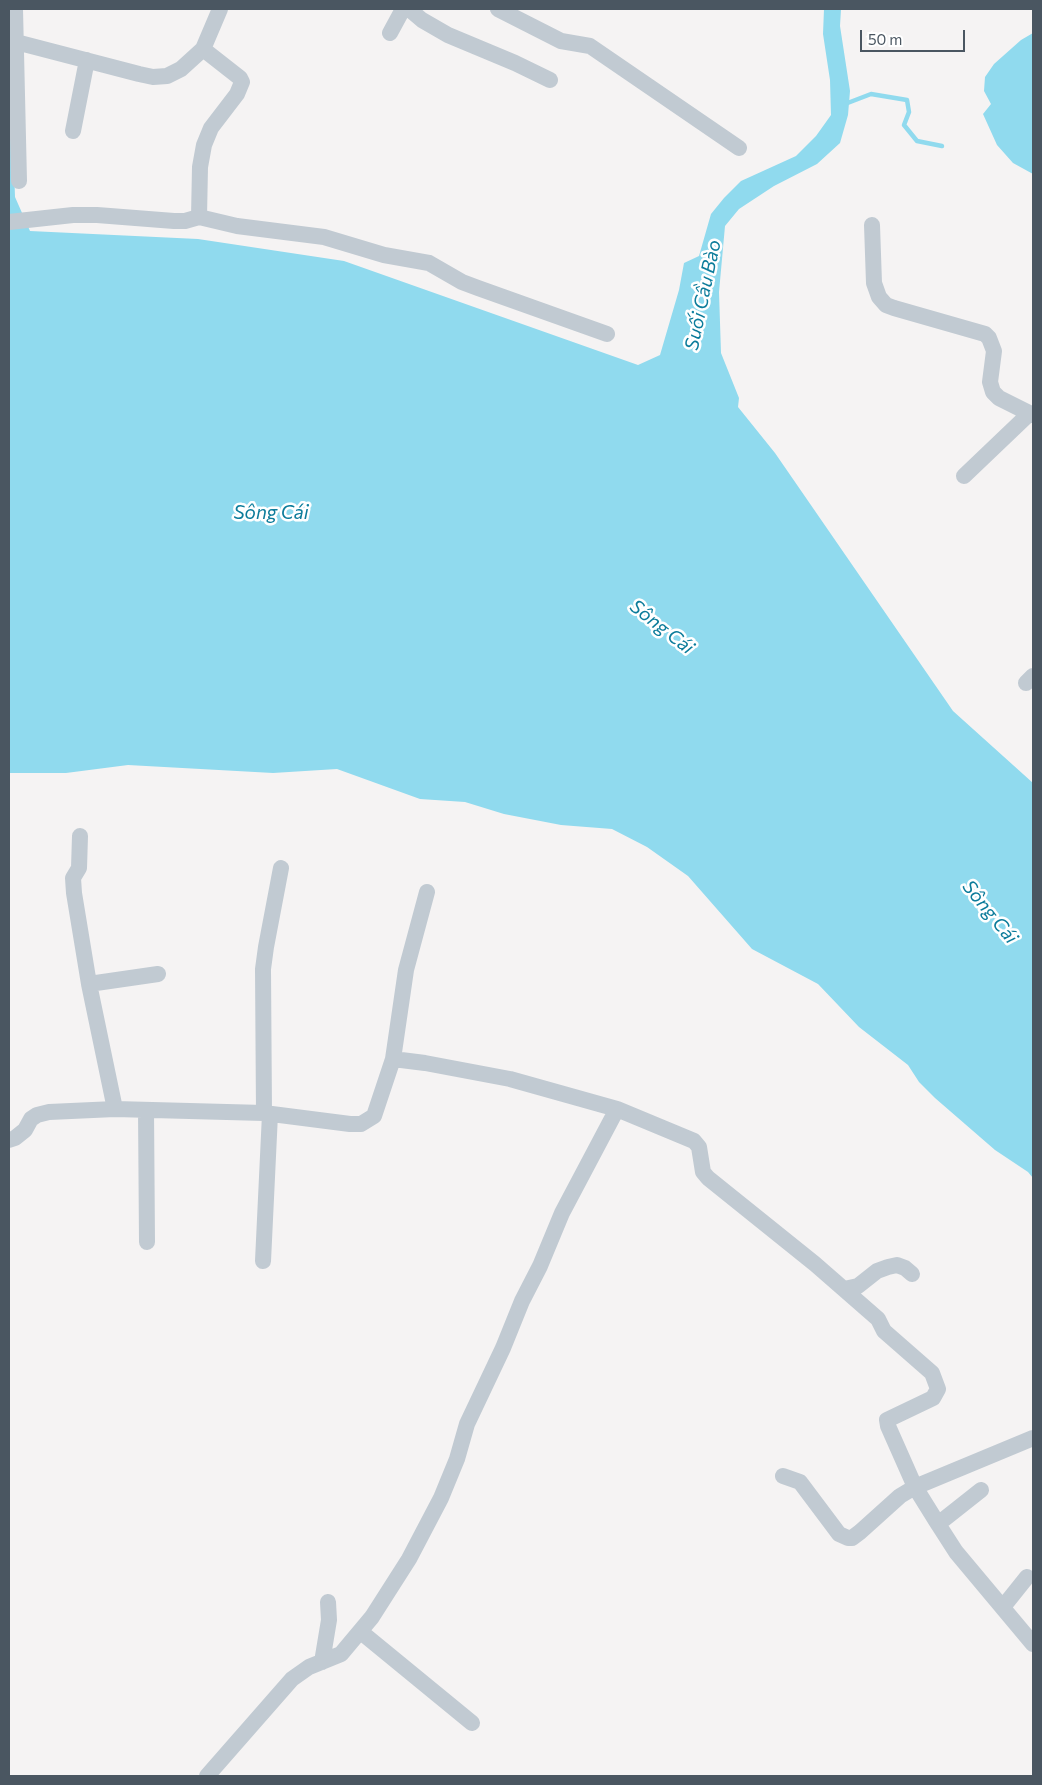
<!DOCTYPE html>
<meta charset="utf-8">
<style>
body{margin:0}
#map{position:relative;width:1042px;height:1785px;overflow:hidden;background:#f5f3f3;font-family:Commissioner,sans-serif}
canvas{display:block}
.frame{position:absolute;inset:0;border:10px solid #4a5661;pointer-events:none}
.scale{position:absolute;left:860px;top:30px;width:105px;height:22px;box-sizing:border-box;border:2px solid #4a5661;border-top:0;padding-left:6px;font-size:15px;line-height:18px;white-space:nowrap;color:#4a5661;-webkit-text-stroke:4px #fff;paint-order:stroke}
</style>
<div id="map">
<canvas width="1042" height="1785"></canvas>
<div class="frame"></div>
<div class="scale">50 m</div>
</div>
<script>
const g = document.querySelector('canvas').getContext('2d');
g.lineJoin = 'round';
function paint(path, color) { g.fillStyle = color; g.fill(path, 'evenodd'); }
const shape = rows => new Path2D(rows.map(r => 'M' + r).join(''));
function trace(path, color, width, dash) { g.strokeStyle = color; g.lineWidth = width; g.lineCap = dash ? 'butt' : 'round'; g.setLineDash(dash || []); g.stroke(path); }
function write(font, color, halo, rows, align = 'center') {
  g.font = font + ' Commissioner,sans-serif'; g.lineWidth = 5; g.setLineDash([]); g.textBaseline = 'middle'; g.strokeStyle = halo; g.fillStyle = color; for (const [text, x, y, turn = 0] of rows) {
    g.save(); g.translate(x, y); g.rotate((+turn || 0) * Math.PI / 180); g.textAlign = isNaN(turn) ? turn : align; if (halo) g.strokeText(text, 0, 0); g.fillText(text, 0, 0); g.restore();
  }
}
const water = shape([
 [9,9,15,197,30,231,198,239,344,261,638,365,660,355,679,290,684,263,699,256,711,214,724,198,741,181,796,156,816,136,831,115,830,80,823,34,824,9,841,9,840,26,850,91,848,115,840,143,817,164,774,186,739,209,725,226,719,292,721,353,739,398,738,407,775,453,953,711,1033,783,1033,1178,1028,1172,995,1150,935,1098,919,1082,908,1065,859,1027,818,984,752,949,688,876,647,847,612,829,561,825,504,814,465,802,420,799,337,769,273,773,128,765,66,773,9,773],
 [1033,33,1033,174,1013,163,997,145,983,114,991,104,984,91,985,77,994,64,1021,40]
]);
const stream = shape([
 [845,104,871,94,907,100,909,112,904,125,917,141,942,146]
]);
const minor = shape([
 [15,9,19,181],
 [409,9,422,20,448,35,515,63,550,80],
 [498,9,561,41,590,46,739,148],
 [390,33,403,9],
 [16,42,139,74,153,77,167,76,181,69,203,49,220,9],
 [73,131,87,60],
 [199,217,200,167,204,145,211,128,237,94,242,82,240,78,203,49],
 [9,222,73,215,97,215,174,221,185,221,199,217,237,226,324,237,384,255,429,263,462,282,478,288,607,334],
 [872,225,874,283,879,297,886,305,894,308,985,334,989,338,994,351,990,382,993,392,999,398,1033,415],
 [964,476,1030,413],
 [1026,683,1033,676],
 [80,836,79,868,73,878,74,893,89,984,115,1109],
 [89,984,158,974],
 [393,1059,406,970,427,892],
 [146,1110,147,1242],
 [264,1113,263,969,266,947,281,868],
 [9,1140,15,1138,25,1130,31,1119,37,1115,49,1112,115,1109,264,1113,350,1124,361,1124,374,1116,393,1059,425,1063,510,1079,617,1109],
 [263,1261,270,1114],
 [844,1289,858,1286,877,1271,888,1267,897,1265,905,1268,912,1274],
 [783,1476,800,1482,839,1534,848,1538,852,1538,860,1532,900,1496,915,1487,938,1524],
 [981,1490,938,1524,956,1552,1033,1644],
 [1003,1607,1027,1577],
 [361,1632,472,1723],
 [322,1662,329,1620,328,1602],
 [207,1776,292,1679,309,1667,341,1654,372,1617,409,1559,441,1498,457,1459,467,1424,503,1348,522,1301,540,1266,562,1213,617,1109,694,1141,699,1147,703,1172,708,1178,815,1264,878,1319,884,1331,932,1373,938,1389,933,1398,887,1420,888,1426,915,1487,1033,1438]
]);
const waterNames = [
 ["Suối Cầu Bào",703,295,-78],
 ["Sông Cái",271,513],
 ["Sông Cái",662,627,38],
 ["Sông Cái",990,912,51]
];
paint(water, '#90daee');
trace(stream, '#90daee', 4.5);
trace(minor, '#c1cad2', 16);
write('italic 19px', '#0c7c9b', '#fff', waterNames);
</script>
